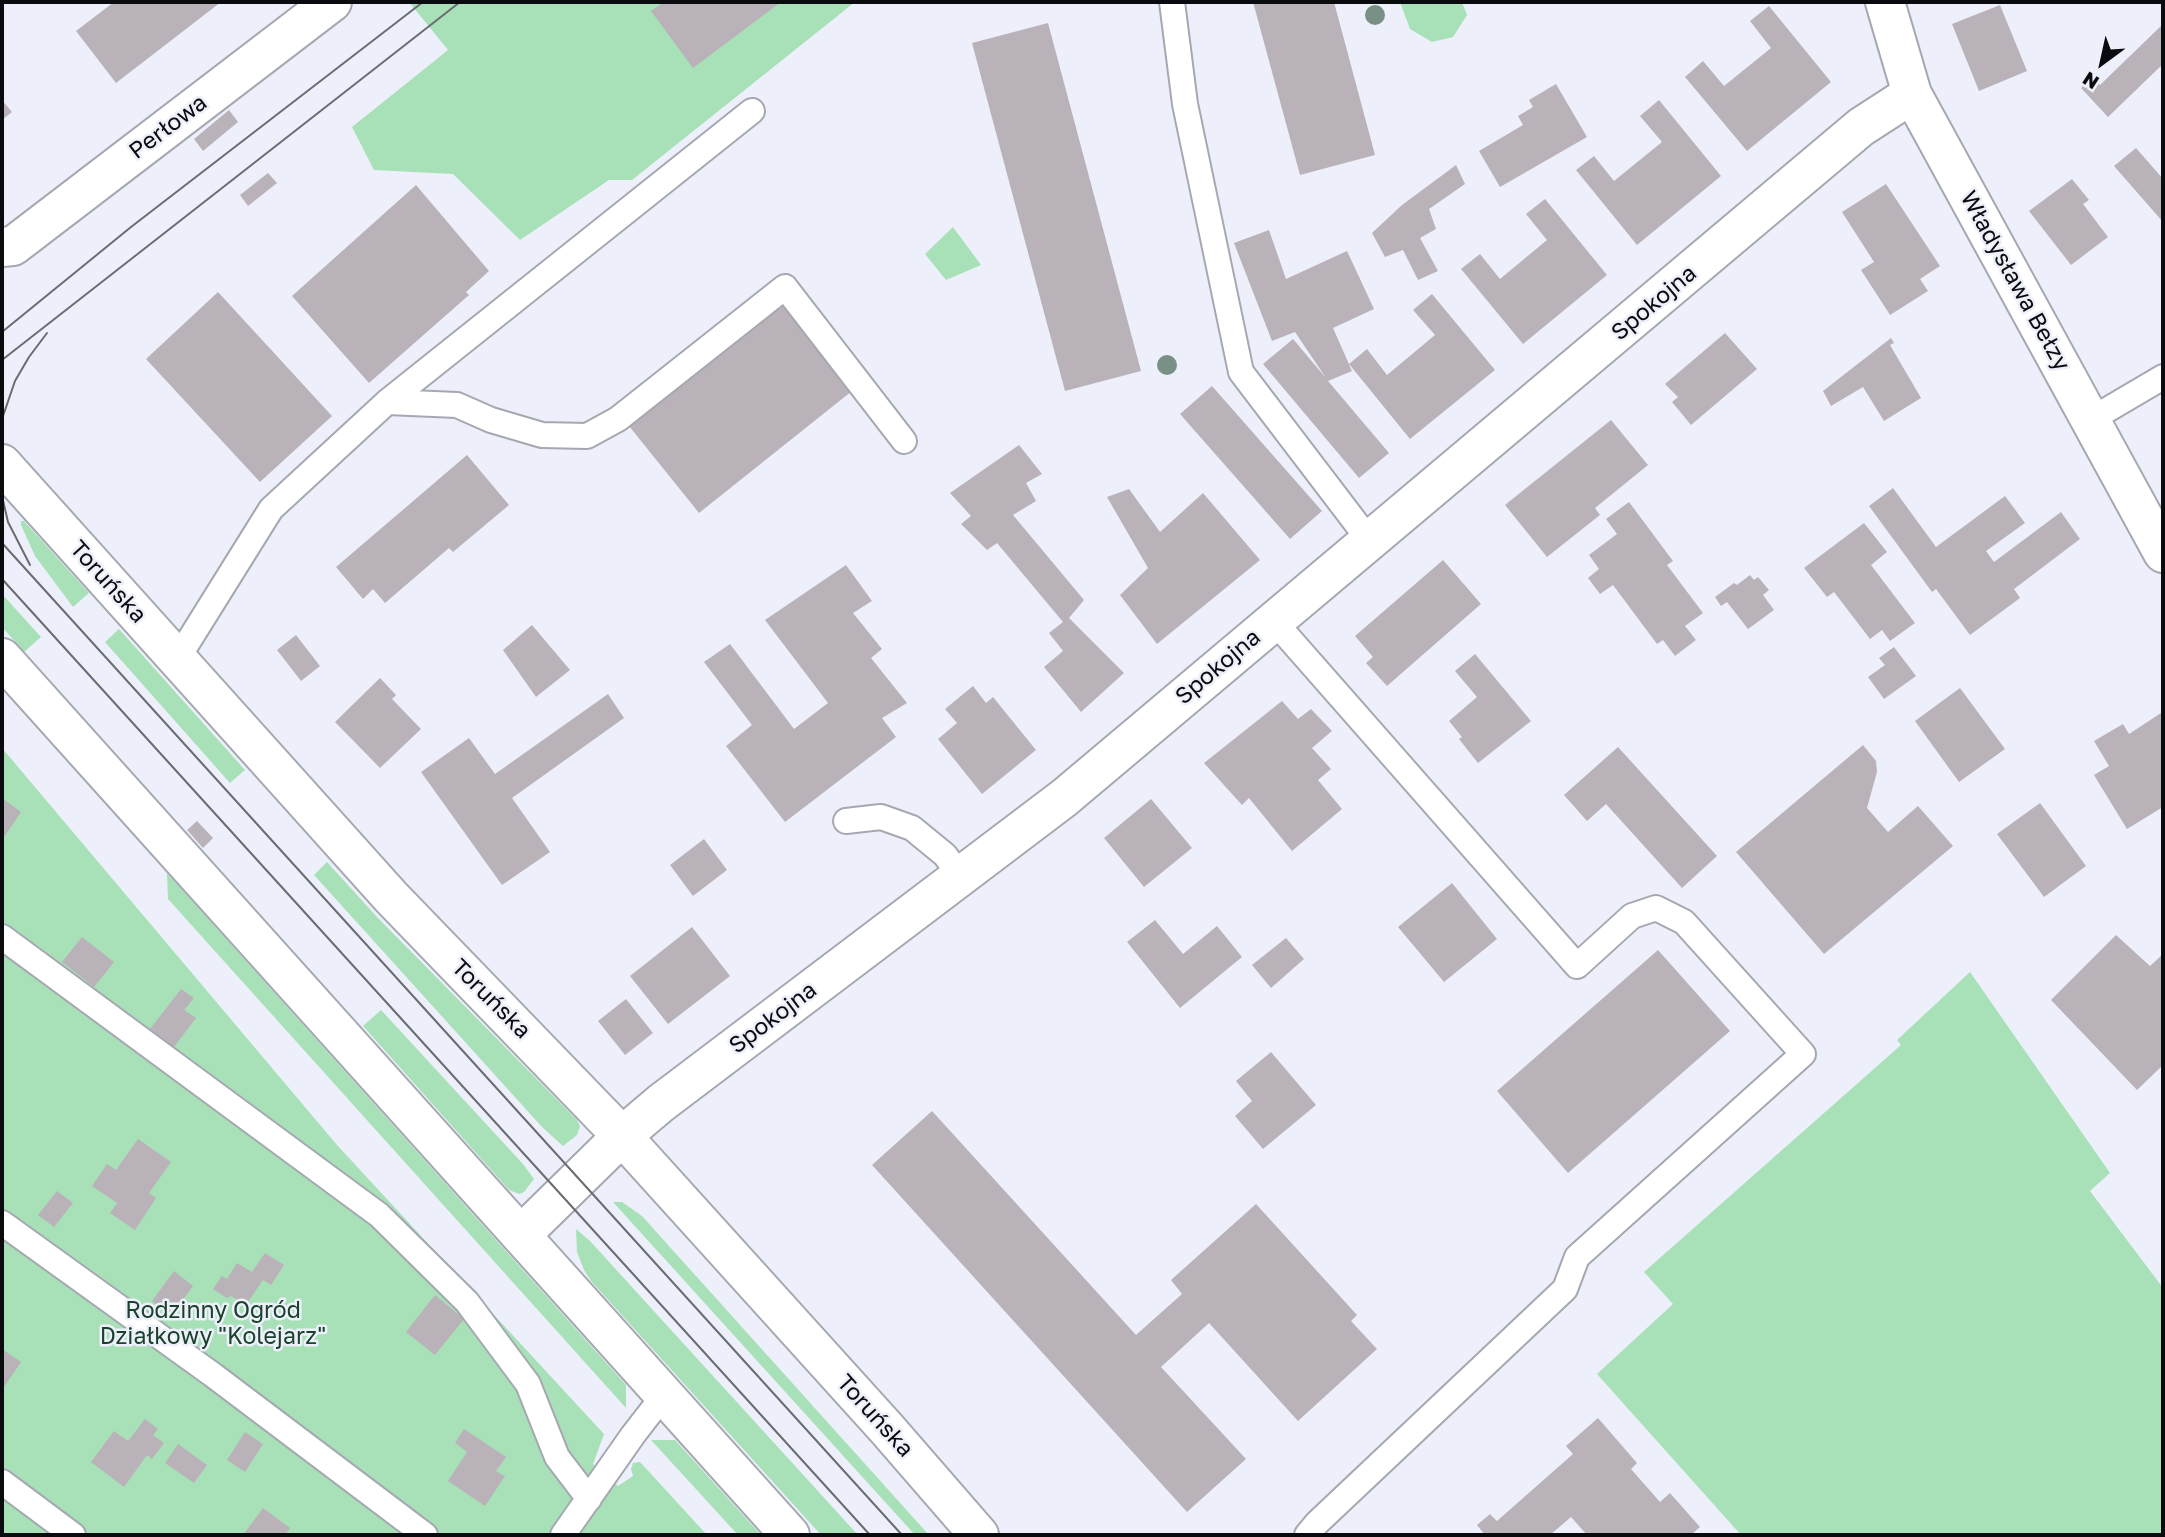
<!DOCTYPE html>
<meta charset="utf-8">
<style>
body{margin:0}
#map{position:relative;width:2165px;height:1537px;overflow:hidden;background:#edf0fa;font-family:"Golos Text",sans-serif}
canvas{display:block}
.frame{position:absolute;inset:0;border:4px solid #0a0b0e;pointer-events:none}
.north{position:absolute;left:2067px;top:28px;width:70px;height:70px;-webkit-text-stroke:5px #edf0fa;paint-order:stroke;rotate:213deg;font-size:19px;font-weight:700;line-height:28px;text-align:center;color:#0a0b0e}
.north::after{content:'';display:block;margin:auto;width:24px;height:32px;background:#0a0b0e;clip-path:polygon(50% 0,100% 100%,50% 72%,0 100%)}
</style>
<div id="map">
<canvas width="2165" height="1537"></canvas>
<div class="frame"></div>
<div class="north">N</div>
</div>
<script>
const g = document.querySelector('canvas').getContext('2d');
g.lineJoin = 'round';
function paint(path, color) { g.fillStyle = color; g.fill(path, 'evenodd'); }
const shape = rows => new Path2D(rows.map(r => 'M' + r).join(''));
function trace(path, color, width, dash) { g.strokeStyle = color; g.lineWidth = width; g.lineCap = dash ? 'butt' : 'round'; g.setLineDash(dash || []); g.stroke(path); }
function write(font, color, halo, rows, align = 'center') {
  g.font = font + ' "Golos Text",sans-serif'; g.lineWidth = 5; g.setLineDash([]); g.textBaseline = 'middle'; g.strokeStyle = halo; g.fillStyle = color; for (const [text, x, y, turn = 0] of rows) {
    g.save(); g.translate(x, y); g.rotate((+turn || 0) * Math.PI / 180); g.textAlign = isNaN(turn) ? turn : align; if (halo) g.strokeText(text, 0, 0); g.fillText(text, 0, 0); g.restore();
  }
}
const green = shape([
 [409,2,855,2,632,180,609,180,520,240,453,174,374,170,352,127,448,50],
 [1400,2,1462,2,1467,15,1453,37,1432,42,1410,29],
 [953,227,981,265,946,280,925,254],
 [21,521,24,521,89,593,73,607,35,556,21,525],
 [2,594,41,637,24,652,2,627],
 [119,629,245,770,230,783,105,642],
 [2,748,337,1145,604,1434,593,1464,618,1486,633,1476,631,1469,633,1463,640,1462,707,1535,2,1535],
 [327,862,377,917,577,1120,580,1126,577,1135,563,1146,542,1127,314,875],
 [167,873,626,1385,626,1408,168,899],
 [1970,972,2110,1173,2090,1191,2163,1288,2163,1535,1741,1535,1597,1374,1673,1304,1644,1272,1901,1045,1897,1040],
 [381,1010,523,1164,534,1179,524,1192,519,1194,509,1190,363,1026],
 [613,1202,622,1202,642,1216,929,1535,915,1535],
 [576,1229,590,1241,858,1535,821,1535,591,1281,584,1270,577,1252],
 [651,1440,675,1440,761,1535,738,1535]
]);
const building = shape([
 [114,2,221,2,116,83,76,31],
 [664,2,781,2,693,68,651,11],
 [1253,2,1334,2,1375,155,1300,175],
 [2000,5,2027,71,1979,91,1952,24],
 [1769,6,1831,82,1747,151,1685,77,1703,61,1724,86,1771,48,1750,21],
 [1048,23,1141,371,1065,391,972,43],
 [2163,24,2163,64,2108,117,2081,88,2093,77,2100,85],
 [1556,84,1587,137,1500,187,1479,151,1523,125,1518,116,1533,107,1529,100],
 [2,100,12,112,2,120],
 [1659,100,1721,176,1637,245,1576,170,1594,156,1614,181,1662,142,1640,116],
 [229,110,238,122,203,151,194,139],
 [2136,148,2163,179,2163,222,2114,166],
 [1456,165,1465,184,1429,209,1436,229,1420,238,1438,271,1418,280,1403,250,1385,257,1372,233,1402,205],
 [268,173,277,183,248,206,240,195],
 [2072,179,2089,200,2083,204,2108,237,2071,265,2029,211],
 [1886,184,1940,266,1920,279,1928,291,1890,315,1861,270,1874,262,1842,212],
 [416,185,489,271,466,292,469,295,369,383,292,296],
 [1545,199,1607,275,1523,344,1461,269,1480,254,1500,279,1547,240,1526,214],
 [1269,230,1286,279,1347,251,1374,309,1333,328,1352,371,1328,381,1389,453,1359,478,1263,364,1293,339,1326,378,1295,332,1272,341,1234,243],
 [218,292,332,416,260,482,146,359],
 [1432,294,1495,370,1410,439,1349,364,1367,349,1387,375,1435,335,1413,310],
 [784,302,852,391,699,513,629,426],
 [1725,333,1757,369,1691,425,1672,402,1678,397,1665,384],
 [1891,338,1894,343,1890,345,1921,398,1884,421,1863,387,1831,406,1823,391],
 [1212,386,1322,511,1290,539,1180,414],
 [1611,420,1648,465,1595,508,1600,515,1547,557,1505,505],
 [1019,445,1042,474,1026,483,1036,501,1013,515,1084,600,1069,618,1124,673,1081,712,1044,667,1063,651,1049,633,1063,622,997,543,987,550,961,524,971,516,950,493],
 [467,455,509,505,453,552,449,548,385,603,373,589,363,599,336,567],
 [1893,488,1936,547,2005,496,2025,523,1986,551,1994,562,2061,512,2080,539,2014,589,2020,598,1970,635,1936,589,1932,592,1869,506],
 [1129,489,1160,532,1203,493,1260,560,1157,644,1120,595,1148,568,1107,497],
 [1629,502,1673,561,1667,565,1703,613,1685,626,1696,640,1675,656,1663,640,1657,644,1613,585,1600,594,1588,578,1599,569,1589,555,1617,534,1606,519],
 [1864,523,1887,552,1871,565,1915,623,1890,641,1882,630,1870,639,1834,592,1827,597,1804,568],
 [1443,560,1481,604,1387,686,1366,663,1373,657,1355,636],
 [846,565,872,601,853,613,882,649,871,658,907,703,882,718,896,737,785,822,726,746,752,725,704,662,730,644,794,729,828,703,765,620],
 [1750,575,1754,580,1758,577,1769,590,1763,595,1774,610,1748,629,1727,602,1721,606,1715,597,1734,583,1737,585],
 [532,625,570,670,536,697,503,650],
 [296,635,320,666,301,681,277,650],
 [1894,647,1916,676,1884,699,1868,677,1885,665,1879,658],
 [1475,654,1531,721,1478,763,1459,739,1462,737,1449,721,1477,697,1455,671],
 [380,678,396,695,392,699,421,729,380,768,335,722],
 [973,686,986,703,993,697,1036,750,982,794,938,739,957,723,945,709],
 [1960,688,2005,749,1959,782,1915,721],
 [608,694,624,718,512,798,550,852,502,885,421,772,469,738,495,774],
 [1282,701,1298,719,1311,709,1332,731,1312,748,1331,769,1318,780,1342,809,1292,851,1249,798,1242,805,1204,763],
 [2161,713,2163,807,2127,829,2094,775,2109,766,2094,741,2123,724,2129,734],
 [1863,745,1876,761,1877,772,1867,808,1888,832,1918,806,1953,846,1824,954,1736,852],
 [1618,747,1717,856,1682,888,1606,804,1587,821,1564,795],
 [2,798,21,812,2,840],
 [1151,799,1192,848,1144,887,1104,838],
 [2040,803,2086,866,2044,897,1997,834],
 [197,821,213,838,203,848,187,830],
 [704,839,727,870,693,896,670,865],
 [1452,883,1497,939,1444,982,1398,927],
 [1155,920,1183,954,1217,926,1242,957,1180,1008,1127,942],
 [692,927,730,976,668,1024,630,976],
 [2116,935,2150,966,2163,954,2163,1065,2137,1090,2051,1000],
 [82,937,114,962,94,987,62,962],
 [1286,938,1304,959,1271,988,1252,965],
 [1658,950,1730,1031,1568,1173,1497,1091],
 [181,989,194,998,184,1010,196,1018,174,1047,150,1029],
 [626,999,653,1033,625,1055,598,1021],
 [1271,1052,1316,1105,1263,1149,1235,1116,1252,1101,1236,1081],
 [932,1111,1136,1335,1182,1294,1171,1280,1256,1204,1357,1315,1351,1321,1377,1349,1298,1421,1209,1323,1161,1367,1246,1459,1187,1512,872,1165],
 [138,1139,171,1162,149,1193,156,1198,135,1230,110,1213,117,1203,92,1186,107,1164,116,1170],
 [57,1191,73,1203,54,1227,38,1215],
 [265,1253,284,1265,271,1285,263,1280,246,1305,231,1296,227,1298,213,1289,222,1276,227,1279,237,1263,252,1272],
 [174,1271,193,1286,171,1316,152,1301],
 [435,1295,464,1319,435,1355,406,1332],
 [2,1349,21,1362,2,1390],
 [1598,1418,1637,1463,1631,1469,1660,1502,1670,1493,1700,1527,1691,1535,1587,1535,1571,1517,1550,1535,1485,1535,1477,1525,1490,1514,1497,1521,1573,1454,1566,1446],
 [145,1419,158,1429,153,1435,164,1443,152,1459,147,1455,124,1487,91,1462,114,1431,128,1441],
 [464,1429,506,1457,496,1471,505,1476,485,1506,448,1481,467,1452,455,1443],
 [245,1432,263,1444,245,1472,227,1460],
 [178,1444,207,1465,194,1483,165,1463],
 [263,1508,290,1528,285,1535,243,1535]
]);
const service = shape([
 [1172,2,1185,104,1241,372,1369,540],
 [387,402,752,111],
 [2090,420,2163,377],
 [1273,620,1577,966,1632,916,1656,908,1684,922,1803,1054,1577,1257,1565,1289,1317,1523,1307,1535],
 [178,658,271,509,387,402,457,405,491,420,542,435,587,436,618,419,785,287,904,441],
 [846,821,881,817,912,828,945,855,961,877],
 [2,937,379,1215,467,1302,528,1384,557,1457,589,1499],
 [2,1223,213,1375,425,1535],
 [2,1482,73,1535],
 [563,1535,633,1435,664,1395]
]);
const minor = shape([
 [1885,2,1912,94,2163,553],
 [2,247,13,246,332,2],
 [521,1235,622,1136,661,1103,1064,798,1861,127,1912,94]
]);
const secondary = shape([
 [2,464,391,897,622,1136,887,1429,979,1535],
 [2,658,790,1535]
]);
const tram = shape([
 [2,332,131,227,423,2],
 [2,360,460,2],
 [2,419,15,381,29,357,47,333],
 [2,496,8,522,30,565],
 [2,543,902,1535],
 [2,579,870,1535]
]);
const trees = [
 [1375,15],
 [1167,365]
];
const streetNames = [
 ["Perłowa",168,127,-37],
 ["Władysława Bełzy",2015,281,61],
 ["Spokojna",1654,303,-40],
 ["Toruńska",108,582,48],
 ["Spokojna",1218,667,-40],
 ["Toruńska",491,999,45],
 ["Spokojna",773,1018,-37],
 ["Toruńska",875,1416,48]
];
const parkNames = [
 ["Rodzinny Ogród",213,1311],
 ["Działkowy \"Kolejarz\"",213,1337]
];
paint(green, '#a8e0b8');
paint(building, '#bab2b9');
trace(service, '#a6a8b1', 28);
trace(minor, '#a6a8b1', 42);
trace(secondary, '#a6a8b1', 42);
trace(service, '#fff', 24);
trace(minor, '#fff', 38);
trace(secondary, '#fff', 38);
trace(tram, '#6a6c72', 2);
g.fillStyle = '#799087';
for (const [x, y] of trees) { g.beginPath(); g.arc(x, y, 10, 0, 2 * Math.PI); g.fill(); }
write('23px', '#0a0b0e', '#edf0fa', streetNames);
write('23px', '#1a4129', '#edf0fa', parkNames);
</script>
